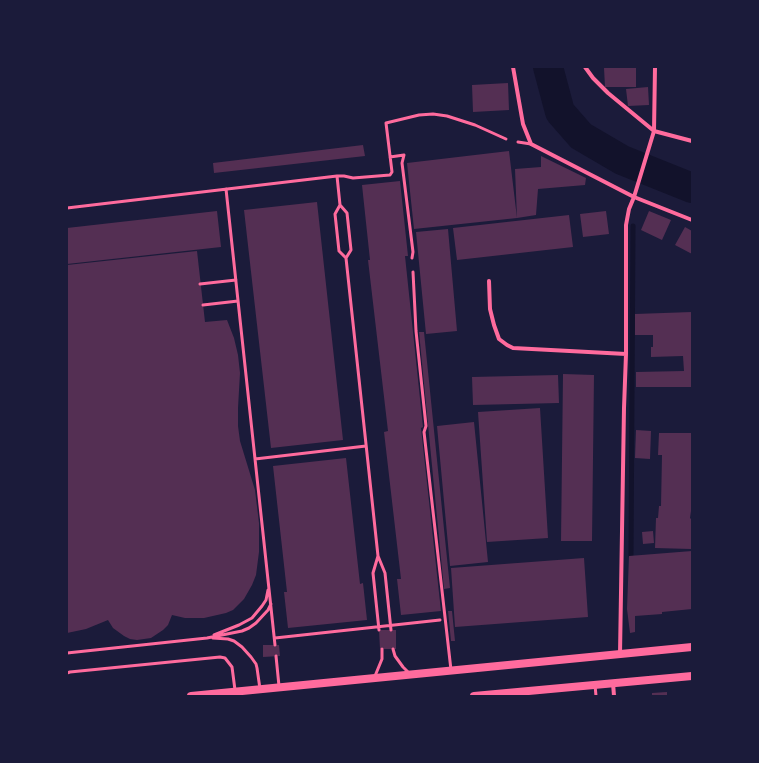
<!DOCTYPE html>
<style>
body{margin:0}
#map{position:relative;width:759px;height:763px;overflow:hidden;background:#1b1b3a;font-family:"Work Sans",sans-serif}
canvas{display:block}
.frame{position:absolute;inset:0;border:68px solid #1b1b3a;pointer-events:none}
</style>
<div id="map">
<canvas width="759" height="763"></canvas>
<div class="frame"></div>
</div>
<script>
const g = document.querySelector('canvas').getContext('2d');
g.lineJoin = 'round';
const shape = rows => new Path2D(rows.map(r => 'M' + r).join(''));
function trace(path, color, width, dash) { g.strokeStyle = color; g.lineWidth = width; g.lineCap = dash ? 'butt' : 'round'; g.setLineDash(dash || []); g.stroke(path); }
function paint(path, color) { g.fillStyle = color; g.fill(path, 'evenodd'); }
const stream = shape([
 [631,555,633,226]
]);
const river = shape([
 [548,67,560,112,581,136,622,160,692,188]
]);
const building = shape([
 [636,67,636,87,605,87,604,68],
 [508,83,509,110,473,112,472,85],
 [648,87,649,105,628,106,626,89],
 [363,145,365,156,214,173,213,163],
 [509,151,517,218,414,229,407,163],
 [541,156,586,178,585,185,538,189,536,215,517,218,515,169,541,167],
 [400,181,408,256,405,256,423,427,421,428,441,611,401,615,397,579,401,579,384,432,388,431,368,260,370,260,362,185],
 [317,202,343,440,271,448,244,210],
 [217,211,221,247,67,264,67,228],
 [606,211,609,234,583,237,580,214],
 [649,211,671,220,662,240,641,230],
 [569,215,573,247,457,260,453,228],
 [685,227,692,231,692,254,675,245],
 [448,229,457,331,426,334,416,232],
 [197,251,205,322,227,320,234,338,238,355,240,373,238,408,238,426,240,441,255,490,259,523,259,552,256,575,252,585,244,599,233,610,226,613,204,618,185,618,172,615,168,625,163,630,151,638,137,640,130,639,124,636,113,628,108,620,86,629,67,633,67,265],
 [692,312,692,387,636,387,636,372,684,371,683,356,651,357,651,347,653,347,653,335,635,335,635,314],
 [419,332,424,332,450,588,444,589],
 [563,374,594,375,592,541,561,541],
 [558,375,559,403,473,405,472,377],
 [540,408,548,538,487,542,478,412],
 [474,422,488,562,450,566,437,426],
 [636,430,651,431,650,459,635,458],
 [659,433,692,433,692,511,691,511,690,518,691,519,691,549,655,548,656,518,658,518,659,506,661,506,662,455,658,455],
 [346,458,360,584,363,583,367,620,288,628,284,592,287,592,273,466],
 [653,531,654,543,643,544,642,532],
 [692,551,692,609,662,612,662,614,635,616,635,632,630,633,627,609,629,556],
 [584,558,588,617,455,627,451,568],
 [448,611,452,611,455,641,451,641],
 [379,630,396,630,396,649,380,649],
 [263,645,279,645,280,656,263,657],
 [667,692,667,696,652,696,652,693]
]);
const service = shape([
 [518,142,531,144],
 [390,157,404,155,402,163,413,252,412,258],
 [337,176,340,205,347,213,351,250,346,258],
 [226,189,275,645],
 [340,205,335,214,339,251,346,258,378,556,385,573,391,630],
 [67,208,337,176,344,176,353,178,390,175,392,172,386,123,419,115,433,114,447,116,475,125,506,139],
 [413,272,416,331,426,426,424,432,451,670],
 [200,284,236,280],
 [203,305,238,301],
 [255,459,366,446],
 [378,556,373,573,379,630],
 [214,635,239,625,252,618,262,606,266,600,268,590],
 [213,638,228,639,234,641,242,647,251,657,256,664,257,668,260,689],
 [275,638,440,620],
 [393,649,395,656,403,667,409,673],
 [67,653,207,638,242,631,249,628,256,623,268,610,271,604],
 [276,656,279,686],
 [67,673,70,672,220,657,225,658,232,667,235,690],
 [375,676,382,659,382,649],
 [595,685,596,696]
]);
const minor = shape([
 [513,67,523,124,531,144,634,197,692,220],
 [585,67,593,78,608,93,654,131,692,141],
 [489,281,490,309,494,325,499,339,507,345,513,348,626,354],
 [620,654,624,408,626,354,626,225,629,209,634,197,654,131,655,67],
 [613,683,614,696]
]);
const secondary = shape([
 [191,696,692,647],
 [474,696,692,676]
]);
trace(stream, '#12122b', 5);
trace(river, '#12122b', 30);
paint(building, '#542f53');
trace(service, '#ff6b9d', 3);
trace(minor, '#ff6b9d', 4);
trace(secondary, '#ff6b9d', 8);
</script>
